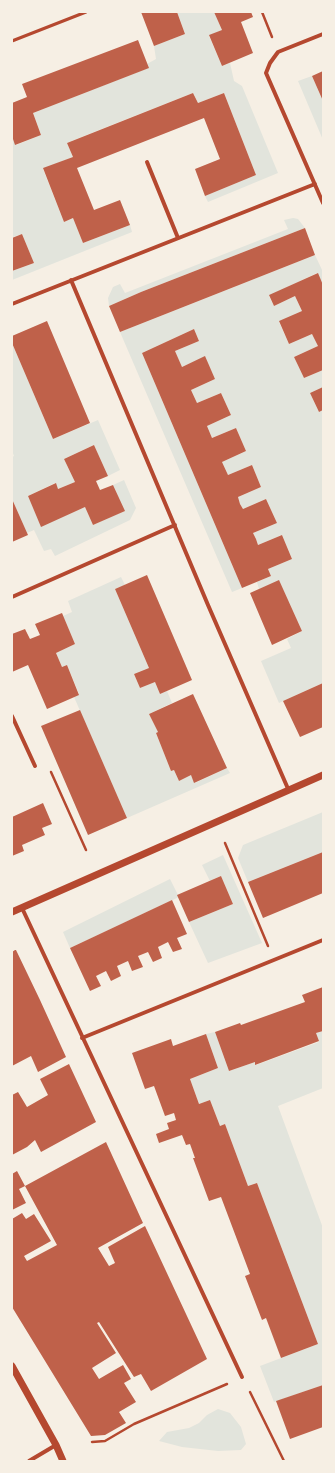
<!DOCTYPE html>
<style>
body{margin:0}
#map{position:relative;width:335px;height:1473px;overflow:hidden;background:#f6efe4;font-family:"Asap Condensed",sans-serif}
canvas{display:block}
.frame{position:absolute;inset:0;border:13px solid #f6efe4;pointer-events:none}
</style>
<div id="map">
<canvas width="335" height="1473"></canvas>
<div class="frame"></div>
</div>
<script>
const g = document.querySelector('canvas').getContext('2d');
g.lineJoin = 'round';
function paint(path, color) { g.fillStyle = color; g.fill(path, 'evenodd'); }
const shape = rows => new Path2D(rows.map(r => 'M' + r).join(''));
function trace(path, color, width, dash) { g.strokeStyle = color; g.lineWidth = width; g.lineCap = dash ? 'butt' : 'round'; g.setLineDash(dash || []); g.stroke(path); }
const green = shape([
 [177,12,214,12,222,30,209,36,222,66,230,63,234,81,242,86,278,173,208,202,205,196,256,175,224,93,198,103,193,93,99,130,67,143,73,157,43,169,64,222,73,218,83,243,130,225,132,232,12,280,12,271,34,263,22,234,13,237,12,236,12,136,16,145,41,135,33,113,148,68,147,64,156,59,154,46,185,34],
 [312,76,323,101,323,140,298,81],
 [293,218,298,219,305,228,141,292,109,306,108,298,113,287,120,284,125,293,288,229,284,220],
 [315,255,323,272,323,285,317,273,269,296,274,306,295,296,302,311,279,322,289,344,312,334,315,339,318,346,294,357,304,378,323,370,323,387,310,393,319,412,323,410,323,683,279,703,261,661,291,648,287,639,302,631,279,581,259,589,257,582,271,576,268,569,292,559,282,535,258,545,256,539,253,533,277,523,266,499,243,509,240,504,238,497,261,487,252,465,228,475,222,462,246,451,236,428,212,438,207,426,231,415,221,393,197,403,191,390,215,379,205,357,182,367,175,351,199,341,194,329,142,353,242,588,232,592,120,332],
 [12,343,53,439,98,420,120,470,108,476,94,445,64,459,75,482,58,489,55,483,28,496,41,526,85,507,93,525,124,511,113,485,124,480,136,508,130,520,55,556,51,549,44,551,34,530,27,533,12,499,12,457,14,456,12,451],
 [121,577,125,585,115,589,149,668,134,674,140,688,155,682,160,694,167,691,172,703,149,714,158,732,156,733,171,771,174,770,179,781,191,775,195,783,227,768,230,773,127,818,74,697,79,694,67,665,62,667,56,653,75,644,63,616,72,612,68,601],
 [323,812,323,852,248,882,238,858,243,845],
 [223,855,262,943,208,963,189,922,233,904,221,876,210,881,202,865],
 [170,879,179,897,70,948,63,932],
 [323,1031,323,1088,278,1106,323,1228,323,1385,274,1402,260,1366,318,1344,257,1183,248,1186,225,1124,220,1126,210,1100,199,1104,190,1079,218,1068,206,1034,215,1032,229,1071,255,1062,256,1065,319,1042,316,1033],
 [218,1409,230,1413,241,1427,246,1444,241,1450,218,1451,182,1447,159,1441,167,1432,189,1428,199,1423,207,1415]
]);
const building = shape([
 [141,12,177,12,185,34,154,46],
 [214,12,251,12,253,17,241,22,253,53,222,66,209,35,222,30],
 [138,40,149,68,33,113,41,135,15,145,12,136,12,103,27,97,22,84],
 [323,71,323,101,312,76],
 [193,93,198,103,224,93,256,175,205,196,195,169,220,159,204,118,77,168,94,210,120,200,130,225,83,243,73,218,64,222,43,168,73,157,67,143],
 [305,228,315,255,120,332,109,306,141,292],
 [22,234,34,263,12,271,12,238],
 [318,273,323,285,323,370,304,378,294,357,318,346,312,334,289,344,279,321,302,311,295,296,274,306,269,295],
 [47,321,90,423,53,439,12,343,12,336],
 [194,329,199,341,175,351,182,367,205,356,215,379,191,390,197,403,221,393,231,415,207,426,212,438,236,428,246,451,222,462,228,475,252,465,261,487,238,497,240,504,243,509,266,499,277,523,253,533,256,539,258,545,282,535,292,559,268,569,271,576,242,588,142,353],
 [323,387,323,410,319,412,310,393],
 [94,445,108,476,96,481,100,490,113,485,125,511,93,525,85,507,41,527,28,496,56,483,58,489,75,482,64,459],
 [12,499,28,535,12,542],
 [147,575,192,680,160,694,155,682,140,688,134,674,149,668,115,589],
 [279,580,302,631,272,645,250,593],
 [62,613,75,644,56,653,62,667,67,665,79,695,47,709,28,665,12,672,12,634,25,629,30,639,40,635,35,624],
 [323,683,323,727,300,737,283,701],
 [193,694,227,768,194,783,191,775,179,781,174,770,171,771,156,733,158,732,149,714],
 [80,710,127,818,88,835,41,726],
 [43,803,52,824,42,828,45,835,22,845,24,851,12,856,12,817],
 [323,852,323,893,263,918,248,882],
 [221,876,233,904,189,922,177,895],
 [172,900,187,934,177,938,182,949,173,952,168,942,158,947,162,958,153,962,148,952,138,956,143,967,132,971,128,961,117,966,121,976,111,981,106,971,96,976,101,986,90,991,70,948],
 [15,950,16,950,40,1000,66,1057,38,1072,31,1056,12,1066,12,952],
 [323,987,323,1031,316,1033,319,1041,255,1065,255,1062,229,1071,215,1032,240,1023,241,1025,305,1002,302,995],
 [206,1034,218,1068,190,1079,199,1104,210,1100,220,1126,225,1124,248,1186,257,1183,318,1344,281,1358,266,1318,262,1320,245,1276,250,1274,221,1197,209,1201,193,1158,195,1158,190,1144,186,1145,182,1135,159,1143,156,1134,169,1129,167,1123,176,1120,174,1113,165,1116,154,1086,145,1089,132,1053,171,1039,173,1046],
 [69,1064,96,1122,41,1152,35,1140,27,1147,12,1155,12,1095,18,1092,27,1107,48,1095,40,1079],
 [106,1142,143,1223,98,1248,109,1266,115,1263,108,1247,145,1226,207,1359,151,1391,141,1374,134,1377,99,1322,97,1323,116,1353,92,1368,99,1379,123,1365,131,1379,124,1383,136,1402,119,1412,126,1423,105,1435,91,1436,12,1307,12,1219,22,1213,26,1219,34,1214,51,1241,24,1256,27,1261,57,1245,25,1186],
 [17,1171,25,1186,19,1189,26,1203,12,1210,12,1174],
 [323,1385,323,1427,290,1439,276,1401]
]);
const path = shape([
 [262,12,272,37],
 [51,772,86,850],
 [225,843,268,946],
 [250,1392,284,1461],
 [92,1442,105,1441,134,1424,227,1384]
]);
const service = shape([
 [12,41,86,12]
]);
const minor = shape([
 [323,34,278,52,270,63,266,73,323,203],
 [147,162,178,238],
 [71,280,208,605,289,791],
 [12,304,315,184],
 [12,597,175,525],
 [12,716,35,766],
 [22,908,242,1377],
 [82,1038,323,940],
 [29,1461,56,1445]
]);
const tertiary = shape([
 [12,912,323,775],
 [12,1366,56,1445,63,1461]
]);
paint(green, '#e2e4dc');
paint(building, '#bf614a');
trace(path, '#b5482f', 2.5);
trace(service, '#b5482f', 3);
trace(minor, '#b5482f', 4);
trace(tertiary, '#b5482f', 7);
</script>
